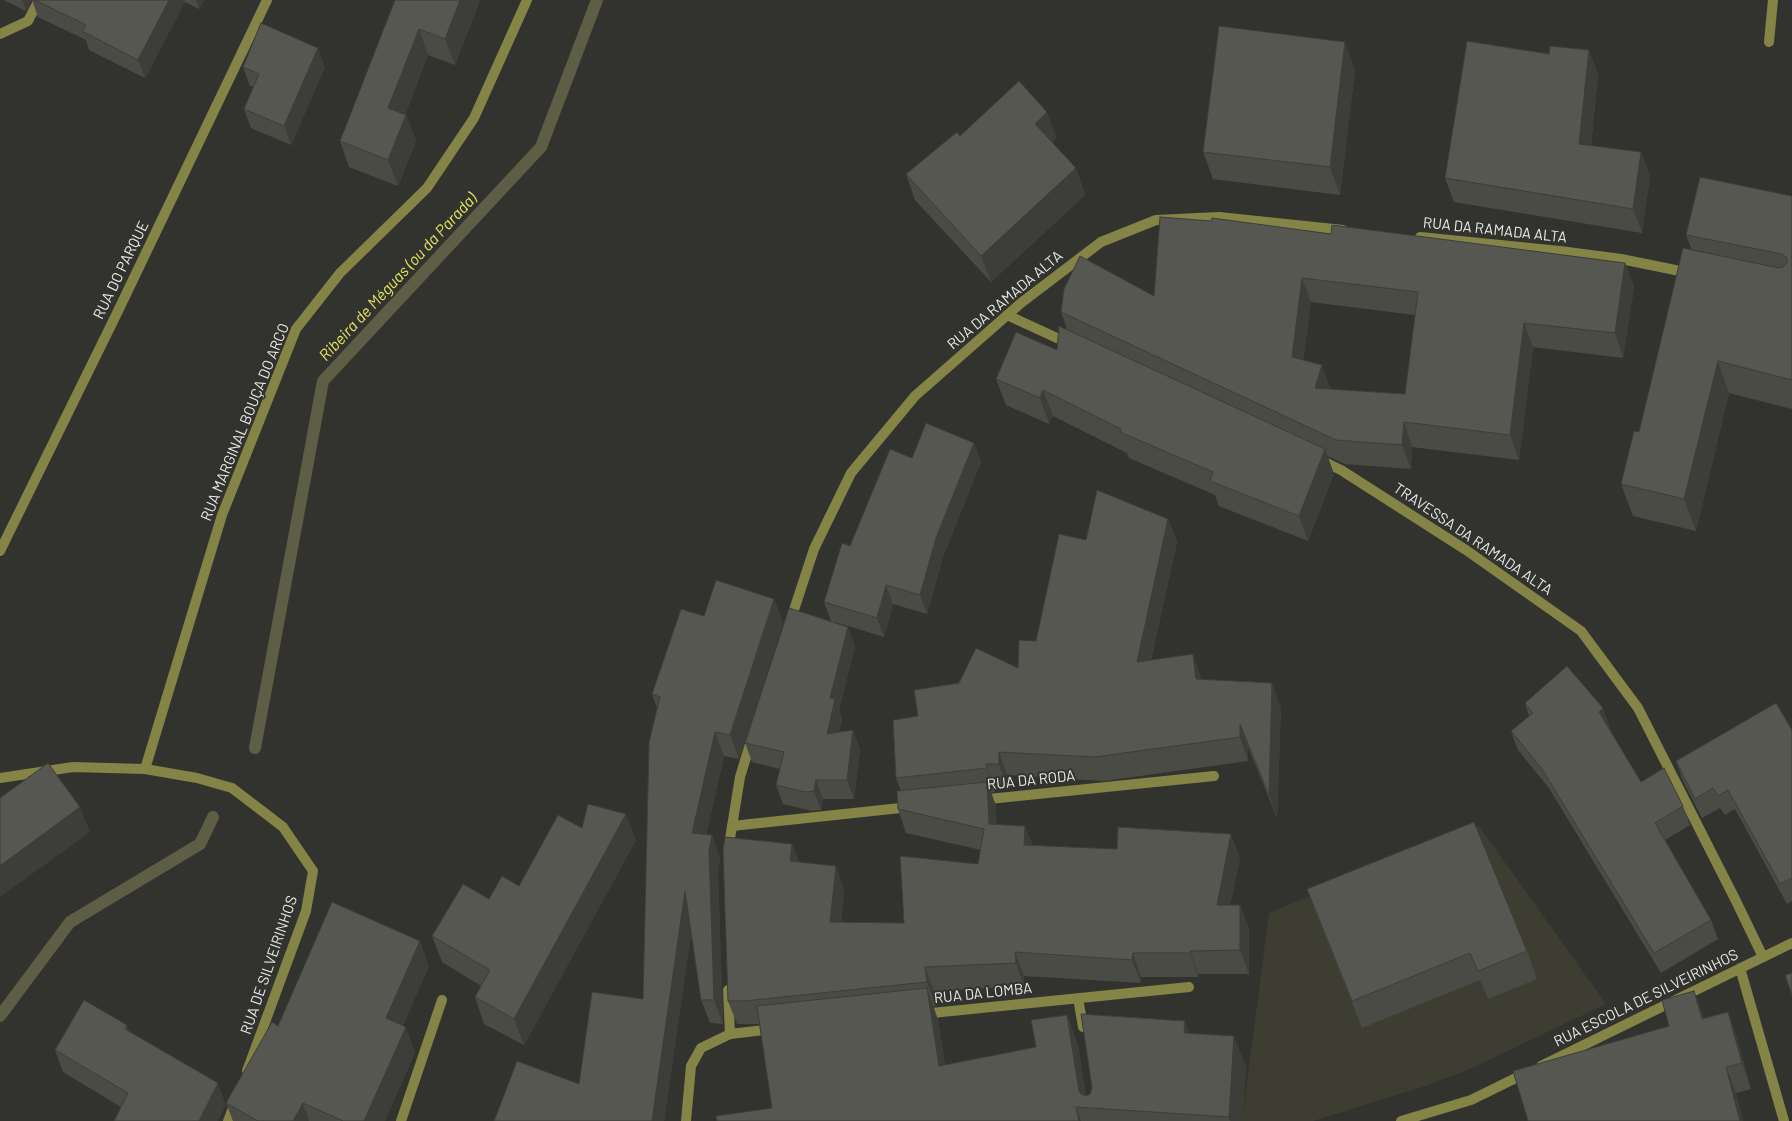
<!DOCTYPE html>
<meta charset="utf-8">
<style>
body{margin:0}
canvas{display:block;background:#32332e}
</style>
<canvas width="1792" height="1121"></canvas>
<script>
const g = document.querySelector('canvas').getContext('2d');
g.lineJoin = 'round';
function paint(path, color) { g.fillStyle = color; g.fill(path, 'evenodd'); }
const shape = rows => new Path2D(rows.map(r => 'M' + r).join(''));
function trace(path, color, width, dash) { g.strokeStyle = color; g.lineWidth = width; g.lineCap = dash ? 'butt' : 'round'; g.setLineDash(dash || []); g.stroke(path); }
function write(font, color, halo, rows, align = 'center') {
  g.font = font + ' Barlow,sans-serif'; g.lineWidth = 4; g.setLineDash([]); g.textBaseline = 'middle'; g.strokeStyle = halo; g.fillStyle = color; for (const [text, x, y, turn = 0] of rows) {
    g.save(); g.translate(x, y); g.rotate((+turn || 0) * Math.PI / 180); g.textAlign = isNaN(turn) ? turn : align; if (halo) g.strokeText(text, 0, 0); g.fillText(text, 0, 0); g.restore();
  }
}
const built = shape([
 [1479,826,1606,1004,1470,1069,1425,1086,1313,1121,1242,1121,1269,913]
]);
const stream = shape([
 [255,748,323,381,541,147,597,0],
 [0,1016,70,922,200,844,213,817]
]);
const lane = shape([
 [0,34,28,21,39,0],
 [1769,42,1773,0],
 [979,800,1214,776],
 [732,826,910,807],
 [1078,998,1083,1027],
 [922,1014,1189,987],
 [730,1034,773,1029],
 [401,1121,442,1000]
]);
const street = shape([
 [1420,237,1560,251,1621,259,1690,273],
 [1007,315,1070,344],
 [1318,459,1341,470,1466,550,1581,631,1638,708,1736,901,1763,957],
 [0,551,119,309,267,0],
 [790,622,814,549,851,473,915,396,1021,303,1101,242,1156,220,1219,217,1343,230],
 [145,769,222,515,296,329,340,273,427,188,474,118,527,0],
 [0,778,73,767,145,769,197,778,232,788,283,827,313,871,306,911,247,1071],
 [728,851,740,777,752,738],
 [1740,968,1784,1121],
 [1541,1066,1792,943],
 [228,1121,235,1103],
 [686,1121,691,1066,701,1048,730,1034,728,990],
 [1401,1121,1471,1100,1526,1073]
]);
const wall = shape([
 [4,0,32,0,26,11],
 [32,0,204,0,199,9,185,2,145,78,89,50,86,40,38,17],
 [395,0,480,0,455,65,428,55,405,115,406,115,416,141,398,186,349,167,340,141],
 [1589,50,1598,75,1591,145,1650,176,1642,233,1454,202,1445,178,1549,54],
 [243,67,325,67,291,145,251,128,244,109,253,87,250,86],
 [1355,70,1340,195,1213,179,1203,152],
 [960,136,1057,138,1052,142,1076,168,1085,195,991,282,915,200,906,174],
 [1792,196,1792,409,1729,393,1696,531,1633,516,1621,484,1639,432,1692,250,1686,235],
 [1331,234,1625,263,1634,287,1623,358,1533,347,1519,460,1412,447,1411,469,1345,464,1327,456,1334,474,1308,541,1219,506,1215,495,1129,458,1127,453,1053,416,1049,424,1006,405,996,379,1057,350,1067,329,1061,312,1154,296],
 [1311,302,1415,315,1405,394,1331,390,1303,360],
 [974,443,981,462,943,557,927,614,893,604,884,637,835,622,855,646,839,710,842,718,839,732,860,749,854,799,823,799,821,810,812,811,783,804,776,785,780,769,752,762,745,743,831,621,824,602,850,546,912,458],
 [1168,519,1177,542,1151,660,1201,678,1202,680,1281,707,1277,818,1248,747,1248,761,1104,781,1007,775,1007,787,995,788,995,792,991,792,996,806,996,825,1025,826,1032,845,1240,858,1230,905,1240,905,1249,929,1249,974,1198,974,1198,977,1141,977,1141,983,1024,976,1024,986,934,991,936,1006,933,1006,938,1020,945,1065,1036,1047,1067,1015,1078,1046,1086,1096,1189,1033,1246,1067,1242,1121,717,1121,772,1108,759,1024,737,1024,728,1001,792,844,799,862,844,890,841,922,904,923,978,864,981,850,906,833,898,809,901,791,896,778,918,716,959,683,1018,668,1036,641,1086,540],
 [774,599,783,623,739,759,724,756,706,835,712,835,720,859,718,874,723,1024,710,1023,701,1000,691,932,664,1121,494,1121,579,1084,643,999,657,708,652,694,704,616],
 [1525,703,1610,727,1609,728,1641,782,1683,806,1690,825,1665,840,1711,920,1718,939,1661,973,1549,788,1518,750,1511,731,1529,716],
 [1792,730,1792,901,1787,904,1735,809,1725,815,1720,808,1702,818,1683,781,1676,761],
 [582,828,636,840,524,1045,484,1024,475,997,481,986,442,962,432,936,489,899,519,886],
 [1307,889,1527,951,1537,979,1488,999,1480,980,1362,1028,1317,916],
 [429,966,403,1025,415,1052,385,1121,233,1121,226,1103,278,1026],
 [1728,1012,1737,1038,1751,1089,1736,1093,1743,1121,1528,1121,1704,1018],
 [130,1031,226,1105,121,1107,63,1072,55,1050]
]);
const shadedWall = shape([
 [22,0,32,0,26,11],
 [169,0,184,0,185,2,145,78,138,60],
 [196,0,204,0,199,9],
 [460,0,480,0,455,65,445,39],
 [419,29,428,55,398,134,388,108],
 [1345,42,1355,70,1340,195,1330,167],
 [318,48,325,67,291,145,284,126],
 [1589,50,1598,75,1588,168,1579,144],
 [1047,112,1057,138,1044,150,1035,124],
 [406,115,416,141,398,186,388,160],
 [1641,152,1650,176,1642,233,1633,209],
 [1076,168,1085,195,991,282,981,256],
 [1625,263,1634,287,1623,358,1615,333],
 [1302,278,1311,302,1301,381,1292,357],
 [1524,323,1533,347,1519,460,1510,435],
 [1718,361,1729,393,1696,531,1684,499],
 [1322,365,1331,390,1315,388],
 [1043,390,1053,416,1049,424,1040,398],
 [1404,422,1412,447,1411,469,1402,445],
 [974,443,981,462,943,557,927,614,920,595,936,538],
 [1325,449,1334,474,1308,541,1299,516],
 [1168,519,1177,542,1145,685,1137,662],
 [886,585,893,604,884,637,877,618],
 [774,599,783,623,739,759,730,735],
 [848,627,855,646,839,710,842,718,834,753,827,734,830,698],
 [1193,654,1201,678,1205,703,1196,679],
 [1272,683,1281,707,1277,818,1269,795],
 [1603,708,1610,727,1606,731,1599,712],
 [1240,724,1248,747,1248,761,1240,737],
 [853,730,860,749,854,799,847,780],
 [715,732,724,756,701,857,692,833],
 [999,752,1007,775,1007,787,999,764],
 [986,764,995,788,995,792,987,768],
 [816,780,823,799,821,810,814,791],
 [987,782,996,806,997,848,989,824],
 [80,807,90,832,0,897,0,866],
 [626,814,636,840,524,1045,514,1019],
 [1025,826,1033,850,1024,845],
 [1231,834,1240,858,1225,929,1217,905],
 [712,835,720,859,718,874,723,1024,714,1000,709,850],
 [792,844,801,868,790,861],
 [836,866,844,890,838,946,830,922],
 [685,891,694,915,664,1121,652,1121],
 [1240,905,1249,929,1249,974,1240,950],
 [420,941,429,966,395,1043,386,1018],
 [1190,951,1198,974,1198,977,1190,953],
 [1015,952,1024,976,1024,986,1016,963],
 [1133,953,1141,977,1141,983,1132,960],
 [925,967,934,991,936,1006,927,982],
 [927,988,938,1020,950,1097,939,1066],
 [1694,991,1704,1017,1712,1045,1702,1019],
 [1728,1012,1737,1038,1751,1089,1742,1063],
 [1067,1015,1078,1046,1088,1108,1079,1091],
 [1185,1021,1196,1053,1184,1033],
 [127,1025,136,1047,125,1029],
 [406,1027,415,1052,385,1121,364,1121],
 [1234,1036,1246,1067,1242,1121,1230,1121,1229,1117],
 [1726,1067,1736,1093,1743,1121,1740,1121],
 [218,1083,226,1105,218,1121,199,1121],
 [303,1103,309,1121,293,1121],
 [1076,1107,1081,1121,1079,1121]
]);
const building = shape([
 [35,0,169,0,138,60,82,31,86,25,35,0],
 [395,0,460,0,445,39,419,29,388,108,406,115,388,160,340,141,395,0],
 [261,23,318,48,284,126,244,109,259,74,243,67,261,23],
 [1219,26,1345,42,1330,167,1203,152,1219,26],
 [1467,41,1549,54,1550,46,1589,50,1579,144,1641,152,1633,209,1445,178,1467,41],
 [1019,81,1047,112,1035,124,1076,168,981,256,906,174,957,132,960,136,1019,81],
 [1700,177,1792,196,1792,380,1718,361,1684,499,1621,484,1634,431,1639,432,1683,248,1779,268,1783,267,1787,263,1787,258,1782,254,1686,235,1700,177],
 [1160,217,1211,221,1212,218,1331,234,1332,225,1625,263,1615,333,1524,323,1510,435,1404,422,1402,445,1336,440,1061,312,1064,289,1080,256,1154,296,1160,217],
 [1302,278,1418,292,1405,394,1315,388,1322,365,1292,357,1302,278],
 [1059,326,1325,449,1299,516,1210,481,1213,472,1120,432,1121,429,1043,390,1040,398,996,379,1016,332,1057,350,1059,326],
 [926,423,974,443,936,538,920,595,886,585,877,618,824,602,842,543,850,546,890,449,912,458,926,423],
 [1097,490,1168,519,1137,662,1193,654,1196,679,1272,683,1269,795,1240,724,1240,737,1095,757,999,752,999,764,986,764,987,768,896,778,893,720,918,716,914,690,959,683,976,648,1018,668,1019,640,1036,641,1059,534,1086,540,1097,490],
 [716,580,774,599,730,735,715,732,692,833,712,835,709,850,714,1000,701,1000,685,891,652,1121,494,1121,517,1061,579,1084,592,992,643,999,649,742,660,697,652,694,681,609,704,616,716,580],
 [789,608,848,627,830,698,835,699,827,734,853,730,847,780,816,780,814,791,805,792,776,785,784,752,745,743,789,608],
 [1567,666,1603,708,1599,712,1641,782,1664,768,1683,806,1655,823,1711,920,1654,953,1542,769,1511,731,1533,713,1525,703,1567,666],
 [1776,703,1792,730,1792,878,1780,884,1728,790,1718,796,1713,788,1695,799,1676,761,1776,703],
 [48,763,80,807,0,866,0,798,48,763],
 [987,782,989,824,1025,826,1024,845,1117,849,1118,827,1231,834,1217,905,1240,905,1240,950,1190,951,1190,953,1133,953,1132,960,1015,952,1016,963,925,967,927,982,744,1001,728,1001,723,851,725,837,792,844,790,861,836,866,830,922,904,923,900,856,978,864,984,829,898,809,897,791,987,782],
 [588,804,626,814,514,1019,475,997,490,970,432,936,463,884,489,899,502,876,519,886,558,815,582,828,588,804],
 [1474,822,1527,951,1478,971,1470,953,1352,1001,1307,889,1474,822],
 [332,902,420,941,386,1018,406,1027,364,1121,343,1121,303,1103,293,1121,258,1121,226,1103,272,1022,278,1026,332,902],
 [1792,973,1792,995,1785,975,1792,973],
 [927,988,939,1066,1036,1047,1031,1020,1067,1015,1079,1091,1081,1094,1086,1096,1090,1094,1092,1088,1081,1014,1185,1021,1184,1033,1234,1036,1229,1117,1076,1107,1079,1121,717,1121,716,1116,772,1108,757,1006,927,988],
 [1694,991,1702,1019,1728,1012,1742,1063,1726,1067,1740,1121,1528,1121,1513,1071,1669,1026,1662,1000,1694,991],
 [84,1000,127,1025,125,1029,218,1083,199,1121,114,1121,128,1093,55,1050,84,1000]
]);
const streetNames = [
 ["RUA DA RAMADA ALTA",1495,230,6],
 ["RUA DO PARQUE",121,270,-64],
 ["RUA DA RAMADA ALTA",1005,300,-40],
 ["RUA MARGINAL BOUÇA DO ARCO",245,422,-68],
 ["TRAVESSA DA RAMADA ALTA",1473,539,34],
 ["RUA DA RODA",1031,780,-6],
 ["RUA DE SILVEIRINHOS",269,965,-71],
 ["RUA DA LOMBA",983,993,-6],
 ["RUA ESCOLA DE SILVEIRINHOS",1646,998,-26]
];
const waterNames = [
 ["Ribeira de Méguas (ou da Parada)",398,277,-47]
];
paint(built, '#3d3d32');
trace(stream, '#5e5e47', 12);
trace(lane, '#858447', 10);
trace(street, '#858447', 10);
paint(wall, '#4b4b46');
paint(shadedWall, '#3d3d39');
paint(building, '#575751');
trace(building, '#3d3d39', 1);
write('15px', '#ebebe8', '#32332e', streetNames);
write('italic 16px', '#e7e45f', '#32332e', waterNames);
</script>
